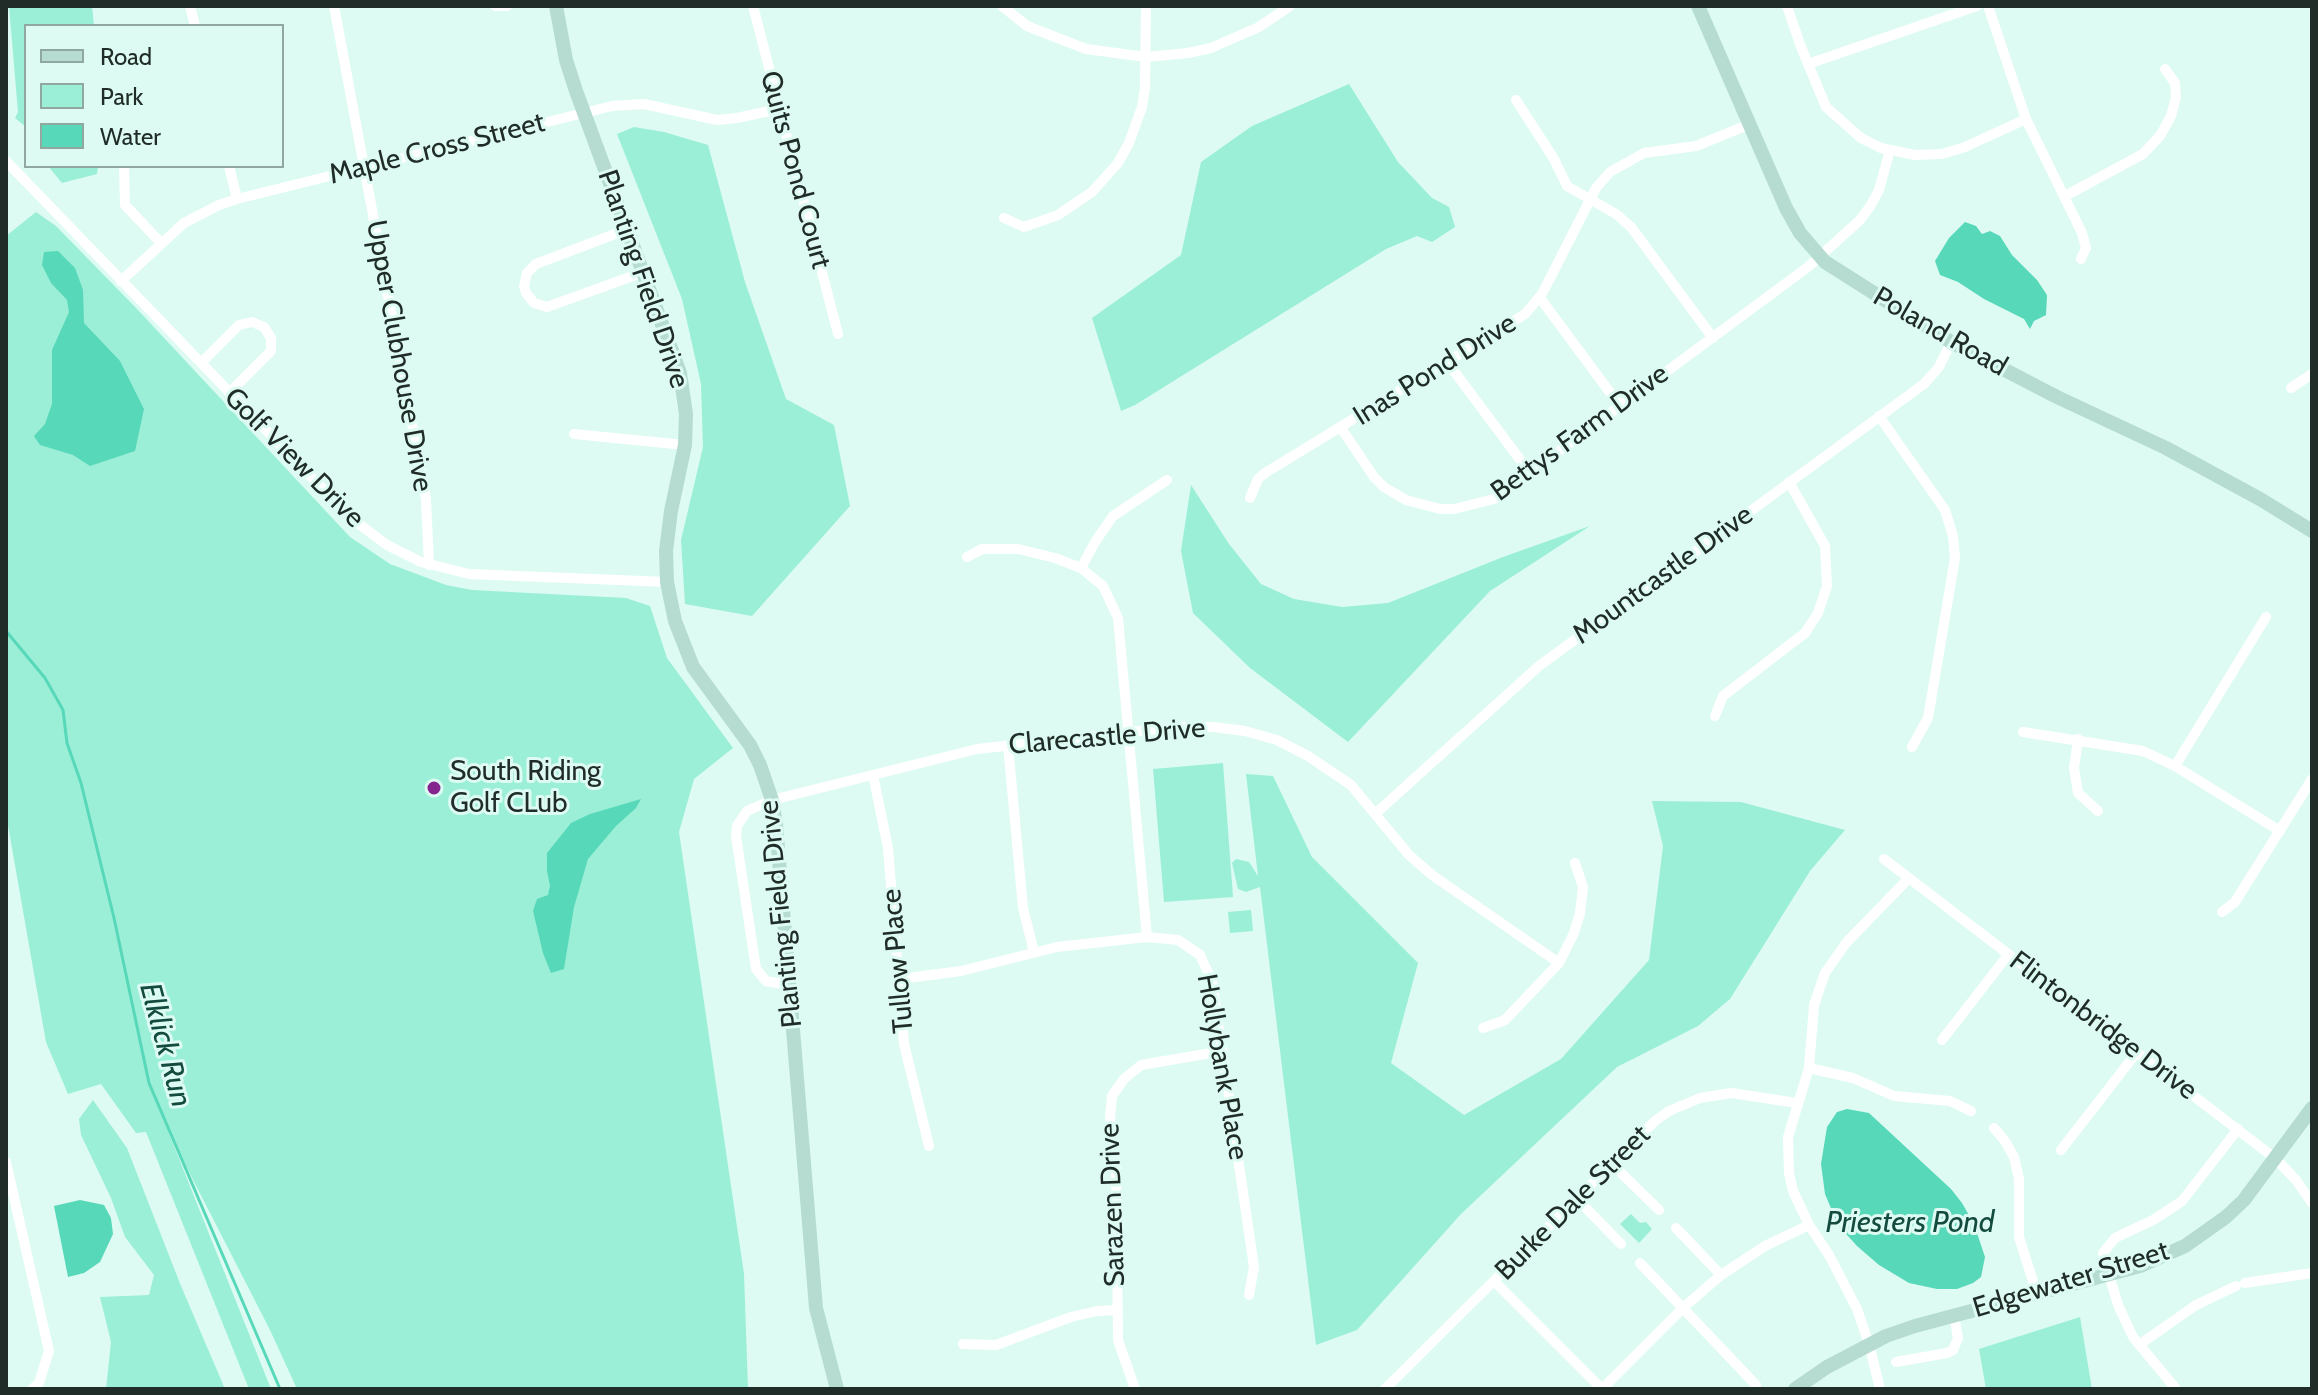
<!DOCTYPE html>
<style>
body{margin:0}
#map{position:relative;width:2318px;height:1395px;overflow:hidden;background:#ddfbf2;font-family:Cabin,sans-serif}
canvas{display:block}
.frame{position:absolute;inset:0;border:8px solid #202c28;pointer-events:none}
.legend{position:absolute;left:24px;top:24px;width:260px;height:144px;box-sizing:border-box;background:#ddfbf2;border:2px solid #91a8a1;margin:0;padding:10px 14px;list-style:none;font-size:24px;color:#202c28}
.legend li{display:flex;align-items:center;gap:16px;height:40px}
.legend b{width:40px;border:2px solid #91a8a1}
</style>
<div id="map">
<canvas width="2318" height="1395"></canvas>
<div class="frame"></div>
<ul class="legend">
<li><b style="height:10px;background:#b6dcd2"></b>Road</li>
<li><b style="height:22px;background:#9befd7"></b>Park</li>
<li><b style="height:22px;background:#57d8b9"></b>Water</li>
</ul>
</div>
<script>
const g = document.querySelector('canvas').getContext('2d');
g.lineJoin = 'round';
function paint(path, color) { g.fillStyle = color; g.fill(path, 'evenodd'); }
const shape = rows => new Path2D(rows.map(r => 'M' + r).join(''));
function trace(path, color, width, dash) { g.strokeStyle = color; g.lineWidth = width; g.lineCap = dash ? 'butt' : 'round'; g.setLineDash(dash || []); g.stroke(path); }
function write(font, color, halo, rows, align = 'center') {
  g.font = font + ' Cabin,sans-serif'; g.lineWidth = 6; g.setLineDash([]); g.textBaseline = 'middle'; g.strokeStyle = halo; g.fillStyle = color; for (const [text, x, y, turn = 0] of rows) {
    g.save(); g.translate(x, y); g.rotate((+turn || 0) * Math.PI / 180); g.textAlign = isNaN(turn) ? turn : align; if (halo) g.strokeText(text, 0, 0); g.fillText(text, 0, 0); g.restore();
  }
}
const green = shape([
 [9,6,92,6,94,26,26,26,26,127,15,118,18,112],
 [1349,84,1398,162,1432,198,1449,207,1455,227,1432,242,1417,236,1386,249,1135,405,1121,411,1092,318,1181,255,1201,162,1252,126],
 [634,127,664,132,708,145,745,282,786,399,834,425,850,506,752,616,685,604,681,540,703,447,701,384,682,299,617,134],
 [48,166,98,166,97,174,62,183],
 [36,212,56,226,137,309,350,537,390,564,446,585,472,590,626,598,650,606,667,658,733,748,694,779,679,832,744,1274,748,1389,297,1389,270,1330,168,1131,271,1389,249,1389,146,1132,136,1133,101,1084,68,1094,46,1042,6,814,6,236],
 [1191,485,1229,544,1261,584,1294,599,1342,607,1388,603,1503,557,1590,526,1490,591,1348,742,1250,668,1193,613,1181,551],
 [1223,763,1233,897,1164,902,1153,769],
 [1246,774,1273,776,1312,857,1418,963,1391,1063,1464,1115,1561,1059,1649,960,1663,846,1652,801,1741,802,1845,830,1810,871,1730,999,1698,1026,1617,1067,1461,1214,1357,1330,1316,1345,1260,887,1246,892,1238,889,1232,863,1236,859,1249,862,1258,876],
 [1251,910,1253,931,1230,933,1228,912],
 [93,1100,127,1148,181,1286,225,1389,106,1389,111,1342,100,1297,149,1295,154,1275,125,1237,111,1198,81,1135,79,1119],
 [1631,1214,1640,1223,1646,1222,1652,1229,1639,1243,1620,1224],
 [2080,1317,2092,1389,1986,1389,1979,1349]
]);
const water = shape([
 [1965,222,1976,226,1982,234,1990,231,2000,236,2012,255,2037,280,2047,295,2046,315,2034,321,2030,329,2024,319,1984,299,1958,282,1940,275,1935,261,1949,238],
 [58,251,75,268,83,290,84,323,120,361,144,409,135,451,90,466,73,455,40,445,34,436,45,424,52,404,52,350,69,312,67,300,51,283,42,265,44,252],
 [641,799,636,808,616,826,588,859,574,907,564,969,551,973,543,953,533,911,537,899,548,895,550,886,547,871,547,853,571,823,590,814],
 [1847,1109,1869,1113,1951,1189,1962,1203,1974,1224,1985,1257,1981,1277,1973,1283,1957,1289,1937,1289,1909,1283,1879,1265,1857,1246,1838,1225,1825,1194,1821,1164,1827,1127,1837,1112],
 [80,1200,104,1205,111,1218,113,1234,100,1262,84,1273,68,1277,54,1206]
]);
const stream = shape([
 [6,631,45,678,63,710,67,743,81,783,114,918,149,1083,280,1389]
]);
const street = shape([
 [190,6,195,26],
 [334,6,426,499,429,565],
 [495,6,507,6],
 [753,6,838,334],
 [1002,6,1027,26,1086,49,1146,57,1188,53,1211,48,1259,27,1290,6],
 [1787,6,1801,47,1826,107,1861,138,1881,148,1915,155,1942,154,1965,147,2026,119],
 [1988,6,2026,119,2082,233,2086,248,2081,259],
 [1808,64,1977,6],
 [1516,100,1554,159,1567,186,1616,214,1631,227,1713,338],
 [6,161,351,518,387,545,421,562,469,574,667,582],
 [124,166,125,205,161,243],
 [229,166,237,199],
 [2065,196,2143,154,2160,136,2171,116,2176,97,2175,83,2165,69],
 [1004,218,1024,227,1058,215,1092,192,1118,163,1129,143,1142,107,1145,88,1146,6],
 [628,229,536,264,527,273,524,286,526,293,534,303,547,307,644,272],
 [121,281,184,223,219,205,237,199,612,106,644,104,717,120,737,118,779,109],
 [1540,298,1620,406],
 [201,363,239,325,252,322,264,327,271,338,271,351,229,393],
 [1448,363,1530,473],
 [2291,388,2312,374],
 [1879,416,1945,510,1953,536,1955,558,1928,718,1912,747],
 [1341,428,1374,477,1384,487,1406,500,1440,509,1454,509,1494,499,1808,267,1860,220,1871,205,1879,190,1890,150],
 [574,434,685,445],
 [1250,498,1258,479,1265,473,1525,314,1542,294,1596,188,1610,172,1644,153,1696,146,1748,125],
 [967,557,982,549,1018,549,1055,558,1081,568,1103,586,1118,618,1147,937],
 [1081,568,1095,542,1113,516,1167,480],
 [1715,716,1723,696,1805,633,1818,613,1827,586,1825,546,1789,482],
 [2023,732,2143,751,2175,766,2280,831],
 [2078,739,2074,768,2078,793,2098,811],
 [1008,745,1023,908,1034,952],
 [2175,766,2266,617],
 [873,775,888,848,904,1044,929,1146],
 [1375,814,1539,666,1924,384,1939,367,1951,342],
 [1884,859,2276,1159,2296,1180,2312,1203],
 [2222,912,2235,902,2312,779],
 [900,979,961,971,1057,947,1147,937,1178,940,1200,955,1212,981,1254,1267,1249,1295],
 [789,985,766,981,756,969,736,836,737,826,747,811,772,800,977,749,1176,727,1213,727,1245,731,1277,740,1308,756,1351,785,1409,855,1432,875,1559,963],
 [1483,1028,1505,1020,1559,963,1574,933,1580,913,1583,887,1575,863],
 [1942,1040,2008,955],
 [1809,1068,1853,1078,1894,1096,1950,1101,1971,1111],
 [1994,1128,2005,1141,2014,1157,2019,1179,2019,1237,2037,1294],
 [2061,1150,2137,1052],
 [6,1162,49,1351,39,1383,32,1389],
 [1612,1164,1659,1210],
 [1577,1199,1621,1244],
 [1676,1228,1721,1275],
 [2103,1253,2115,1238,2155,1219,2182,1201,2238,1129],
 [1640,1263,1756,1385],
 [2109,1275,2118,1305,2133,1337,2176,1389],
 [1494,1281,1602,1389],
 [2245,1283,2312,1273],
 [963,1344,996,1345,1071,1317,1097,1311,1117,1310],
 [2139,1345,2196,1305,2236,1286],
 [1896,1362,1947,1353,1953,1350,1958,1338,1954,1315],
 [1135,1389,1118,1340,1116,1166,1110,1117,1112,1096,1124,1079,1141,1065,1223,1051],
 [1385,1389,1655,1121,1669,1111,1700,1098,1731,1093,1797,1103],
 [1602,1389,1684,1307,1721,1275,1765,1246,1809,1225],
 [1880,1389,1869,1344,1857,1309,1829,1255,1809,1225,1793,1191,1789,1173,1788,1137,1809,1068,1814,1005,1825,973,1846,943,1909,878]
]);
const secondary = shape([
 [556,6,566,60,576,91,680,373,686,414,685,445,671,511,666,551,667,582,675,621,693,667,750,745,760,765,772,800,776,824,816,1308,837,1389],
 [1698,6,1786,208,1800,233,1825,262,1951,342,2057,397,2166,448,2260,499,2312,531],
 [1795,1389,1827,1367,1886,1336,1915,1326,2140,1266,2185,1246,2226,1217,2244,1200,2312,1108]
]);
const markers = [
 [434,788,8,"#85248e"]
];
const streetNames = [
 ["Maple Cross Street",437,149,-14],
 ["Quits Pond Court",795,170,75],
 ["Planting Field Drive",643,279,71],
 ["Poland Road",1940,332,30],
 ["Upper Clubhouse Drive",399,356,80],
 ["Inas Pond Drive",1435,370,-32],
 ["Bettys Farm Drive",1580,433,-36],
 ["Golf View Drive",294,458,45],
 ["Mountcastle Drive",1663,575,-36],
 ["Clarecastle Drive",1107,737,-5],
 ["Planting Field Drive",781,914,-96],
 ["Tullow Place",898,961,-95],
 ["Flintonbridge Drive",2103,1026,37],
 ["Hollybank Place",1222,1067,80],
 ["Burke Dale Street",1573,1203,-45],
 ["Sarazen Drive",1113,1205,-92],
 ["Edgewater Street",2071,1280,-17]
];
const poiNames = [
 ["South Riding",450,772],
 ["Golf CLub",450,804]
];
const waterNames = [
 ["Elklick Run",165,1045,75],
 ["Priesters Pond",1910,1223]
];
paint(green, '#9befd7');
paint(water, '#57d8b9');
trace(stream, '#57d8b9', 3);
trace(street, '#fff', 10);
trace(secondary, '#b6dcd2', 14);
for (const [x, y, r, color] of markers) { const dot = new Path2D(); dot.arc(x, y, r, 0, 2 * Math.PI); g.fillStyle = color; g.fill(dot); trace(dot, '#ddfbf2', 3); }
write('28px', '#202c28', '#ddfbf2', streetNames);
write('28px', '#202c28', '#ddfbf2', poiNames, 'left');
write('italic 30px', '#134b3e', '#ddfbf2', waterNames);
</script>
